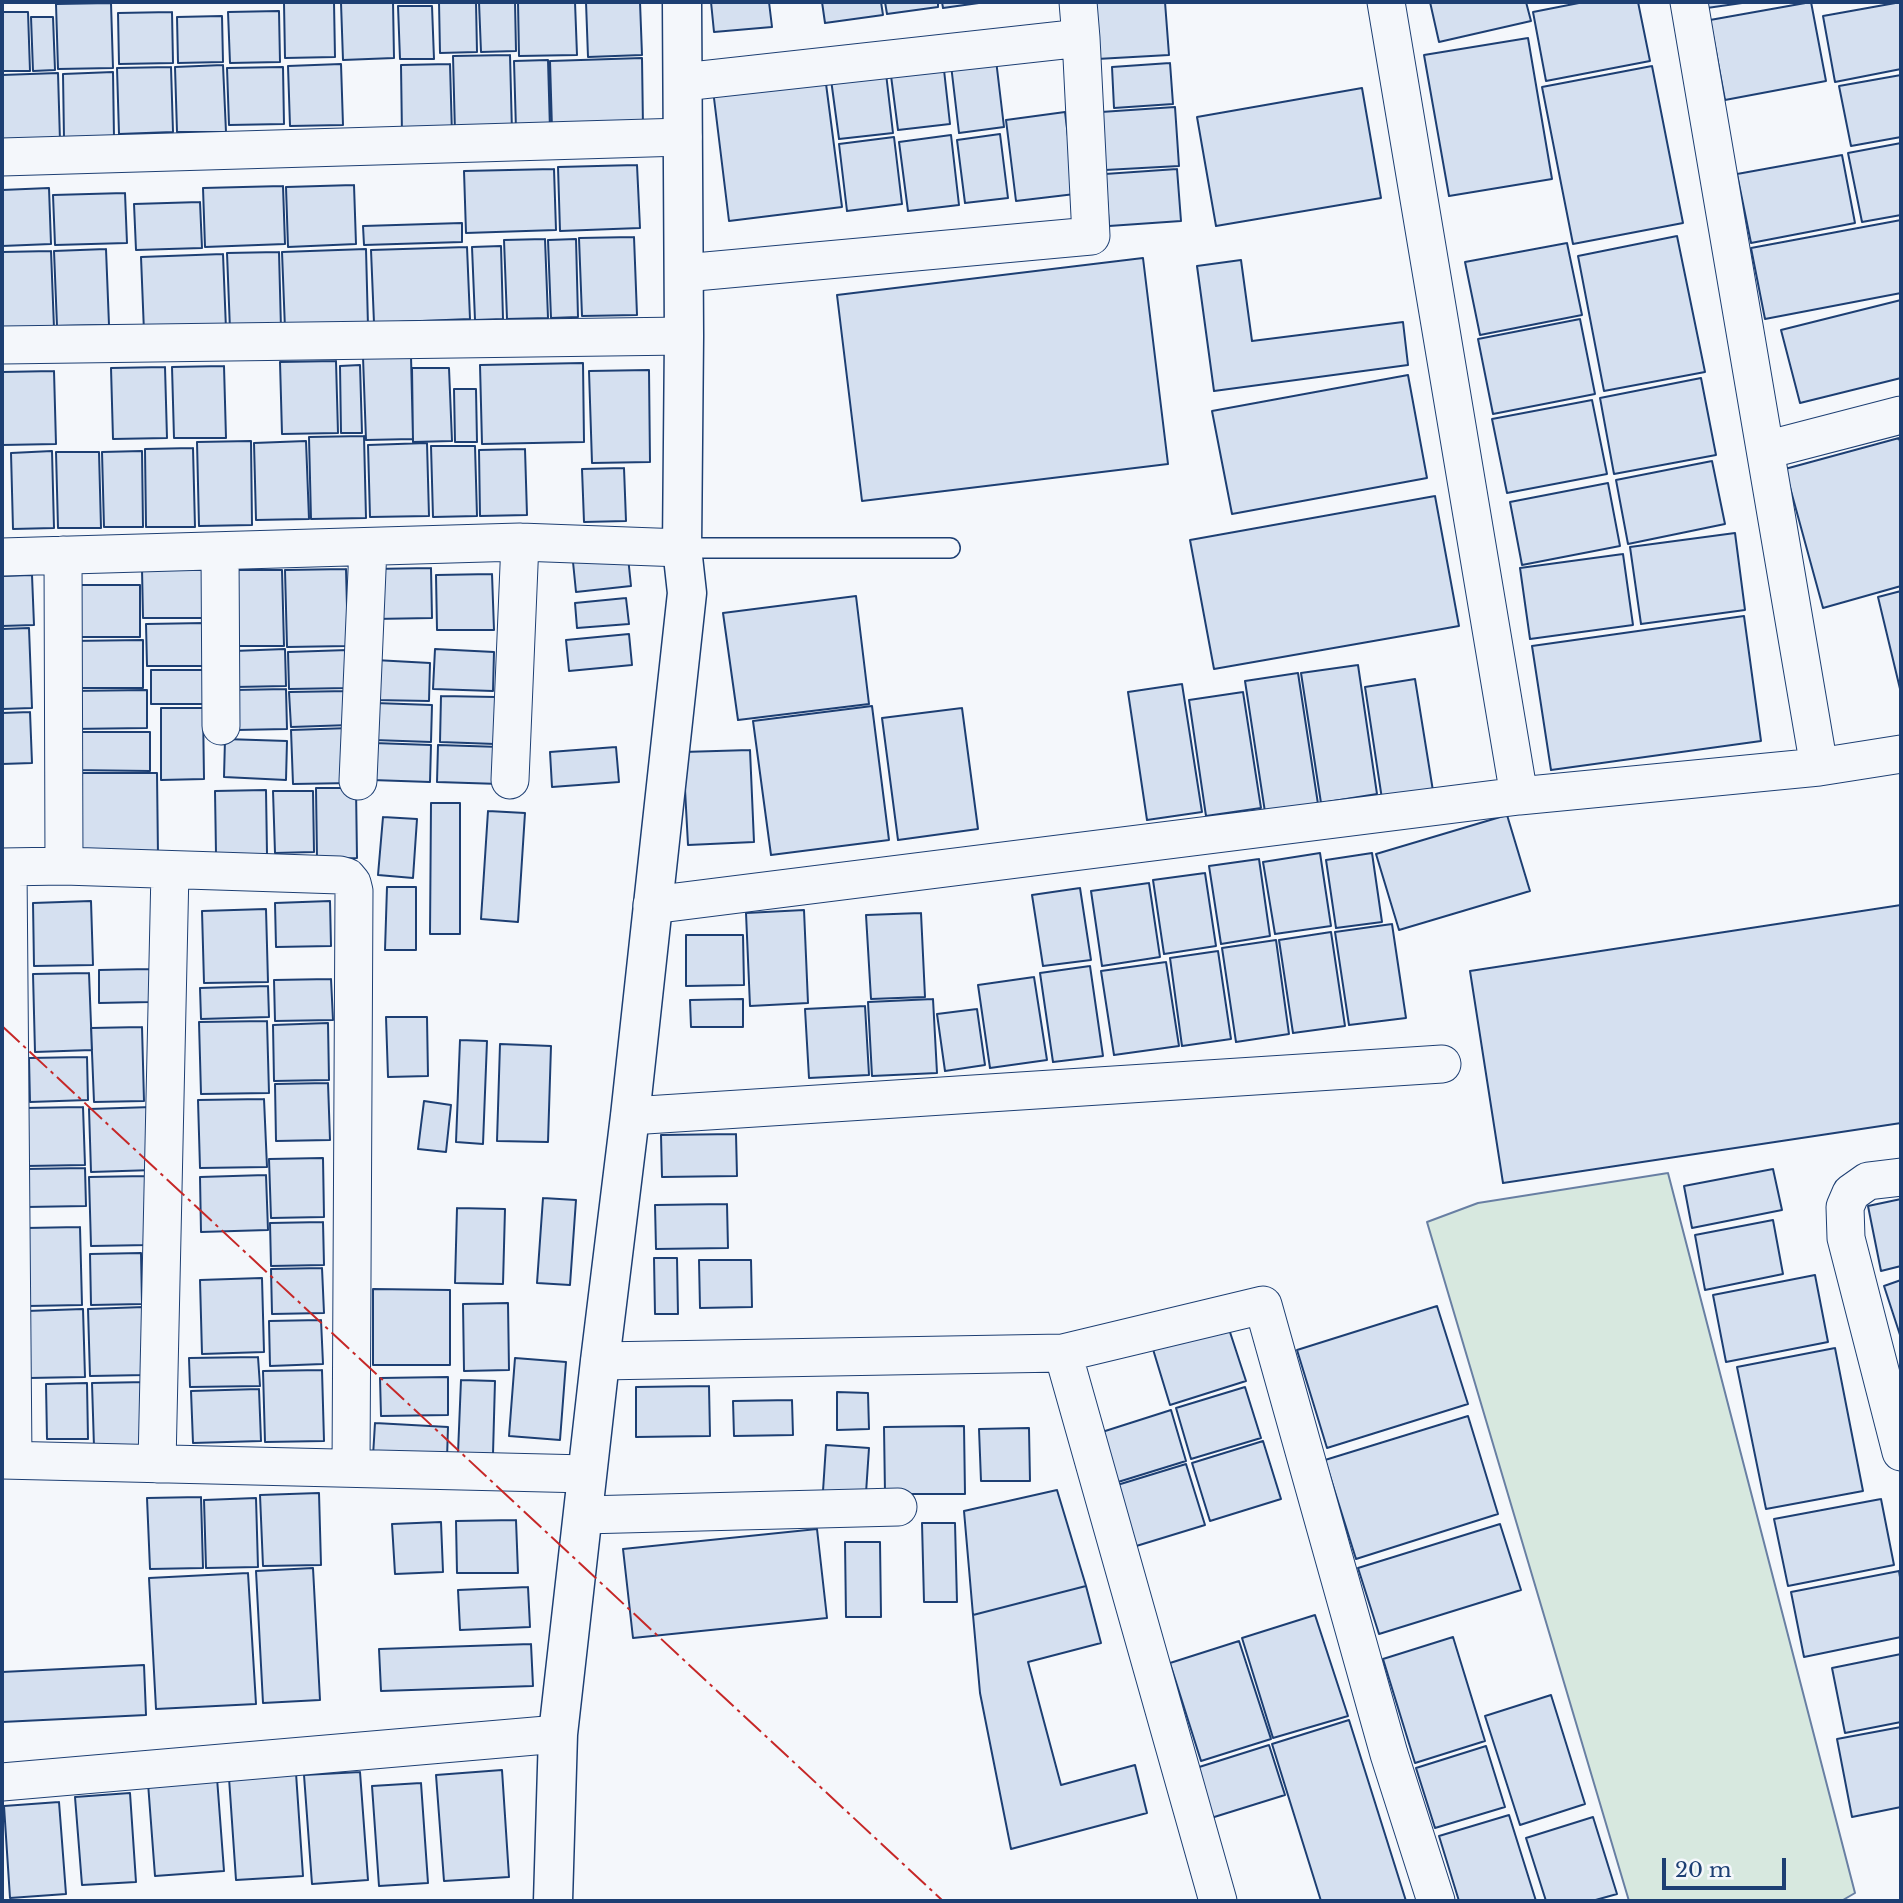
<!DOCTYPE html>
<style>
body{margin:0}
#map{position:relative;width:1903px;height:1903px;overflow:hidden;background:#f4f7fb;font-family:"Libre Baskerville",serif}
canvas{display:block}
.frame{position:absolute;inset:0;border:4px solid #1d3f73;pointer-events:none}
.scale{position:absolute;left:1662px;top:1858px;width:124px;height:32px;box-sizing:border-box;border:4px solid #1d3f73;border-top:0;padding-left:9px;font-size:21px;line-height:24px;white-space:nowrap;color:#1d3f73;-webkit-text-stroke:5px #f4f7fb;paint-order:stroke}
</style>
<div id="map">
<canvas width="1903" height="1903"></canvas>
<div class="frame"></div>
<div class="scale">20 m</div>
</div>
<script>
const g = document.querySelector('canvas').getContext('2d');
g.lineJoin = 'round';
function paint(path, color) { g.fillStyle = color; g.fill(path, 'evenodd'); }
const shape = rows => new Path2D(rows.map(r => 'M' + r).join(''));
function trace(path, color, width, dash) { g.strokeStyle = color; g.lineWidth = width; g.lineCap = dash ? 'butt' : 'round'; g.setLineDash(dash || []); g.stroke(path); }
const green = shape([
 [1668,1173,1855,1893,1843,1900,1629,1901,1427,1222,1478,1203,1668,1173]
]);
const building = shape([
 [334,2,335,57,285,58,284,3,334,2],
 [393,2,394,58,343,60,341,3,393,2],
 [439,2,476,2,477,52,440,53,439,2],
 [479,2,515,2,516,51,481,52,479,2],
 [518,2,575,2,577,55,519,56,518,2],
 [586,2,640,2,642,55,588,57,586,2],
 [711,2,769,2,772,27,714,32,711,2],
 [822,2,881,2,883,15,825,23,822,2],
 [885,2,938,2,938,7,887,14,885,2],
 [942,2,986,2,943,8,942,2],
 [1093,2,1165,2,1169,55,1097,59,1093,2],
 [1430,2,1526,2,1531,21,1439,42,1430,2],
 [1584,2,1638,2,1650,61,1546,81,1533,12,1584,2],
 [1699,2,1749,2,1700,9,1699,2],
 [1811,2,1826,81,1725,100,1710,20,1811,2],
 [1901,2,1901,69,1835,82,1823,16,1901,2],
 [111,3,113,68,58,69,56,4,111,3],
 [398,6,432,6,434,59,400,59,398,6],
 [279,11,280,62,230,63,228,12,279,11],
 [2,12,28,12,30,71,2,71,2,12],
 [172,12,173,63,119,64,118,13,172,12],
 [222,16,223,62,178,63,177,17,222,16],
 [31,17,53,17,55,70,33,71,31,17],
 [1528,38,1552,179,1449,196,1424,55,1528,38],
 [510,55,512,132,455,133,453,56,510,55],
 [642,58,643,127,552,129,550,61,642,58],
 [548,60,550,130,516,130,514,61,548,60],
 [996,60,1004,127,959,133,951,65,996,60],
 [943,61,950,124,898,130,890,68,943,61],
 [1170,63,1173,104,1114,108,1112,67,1170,63],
 [341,64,343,125,290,126,288,66,341,64],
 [450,64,452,135,402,136,401,65,450,64],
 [223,65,226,132,177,132,175,67,223,65],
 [885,65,893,133,839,139,830,72,885,65],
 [1652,66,1683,223,1573,244,1542,87,1652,66],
 [171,67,173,132,119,134,117,68,171,67],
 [283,67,284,124,229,125,227,68,283,67],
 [113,72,114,138,64,139,63,74,113,72],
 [58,73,60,141,2,143,2,75,58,73],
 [1901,75,1901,137,1851,146,1839,86,1901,75],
 [825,76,842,207,729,221,713,90,825,76],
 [1362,88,1381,198,1216,226,1197,117,1362,88],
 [1175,107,1179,166,1105,170,1101,112,1175,107],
 [1065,112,1075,194,1016,201,1006,120,1065,112],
 [1000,134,1008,198,965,203,957,140,1000,134],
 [951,135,959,205,908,211,899,142,951,135],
 [894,137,902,204,847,211,839,144,894,137],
 [1901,143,1901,215,1862,222,1848,153,1901,143],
 [1842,155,1855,223,1751,243,1737,174,1842,155],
 [637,165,640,228,560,231,558,167,637,165],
 [554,169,556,230,466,233,464,171,554,169],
 [1177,169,1181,221,1109,226,1105,174,1177,169],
 [354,185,356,244,288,247,286,187,354,185],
 [283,186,285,244,205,247,203,188,283,186],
 [49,188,51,244,2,246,2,190,49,188],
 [125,193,127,243,55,245,53,195,125,193],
 [200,202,202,248,136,250,134,204,200,202],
 [1901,220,1901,293,1765,319,1751,248,1901,220],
 [462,223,462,242,364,245,363,226,462,223],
 [1677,236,1705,372,1604,391,1578,256,1677,236],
 [634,237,637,315,582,316,579,238,634,237],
 [545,239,548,318,507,319,504,240,545,239],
 [576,239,578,317,551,318,548,240,576,239],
 [1567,243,1582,315,1480,335,1465,262,1567,243],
 [501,246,503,319,475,320,472,247,501,246],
 [467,247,470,319,374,323,371,250,467,247],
 [106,249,109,325,57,326,54,251,106,249],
 [366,249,368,326,285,329,282,252,366,249],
 [51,251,54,328,2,329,2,252,51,251],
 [279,252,281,329,230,330,227,253,279,252],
 [223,254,226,329,144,332,141,257,223,254],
 [1143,258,1168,464,862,501,837,295,1143,258],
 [1241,260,1252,341,1403,322,1408,365,1214,391,1197,266,1241,260],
 [1901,300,1901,378,1800,403,1781,330,1901,300],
 [1580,319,1595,394,1493,414,1478,339,1580,319],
 [411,356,413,439,366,440,363,357,411,356],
 [336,361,338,433,282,434,280,362,336,361],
 [583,363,584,442,482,444,480,365,583,363],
 [360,365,362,433,341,433,340,366,360,365],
 [224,366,226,438,174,438,172,367,224,366],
 [165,367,167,438,113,439,111,368,165,367],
 [412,368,449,368,452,441,413,442,412,368],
 [649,370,650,462,592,463,589,371,649,370],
 [54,371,56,444,2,445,2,372,54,371],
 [1408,375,1427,478,1232,514,1212,411,1408,375],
 [1701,378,1716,455,1614,474,1600,398,1701,378],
 [454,389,476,389,477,442,455,442,454,389],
 [1592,400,1607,474,1507,493,1492,419,1592,400],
 [364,436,366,518,311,519,309,437,364,436],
 [1899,438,1901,445,1901,586,1823,608,1785,469,1899,438],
 [251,441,252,525,199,526,197,442,251,441],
 [306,441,309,519,256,520,254,443,306,441],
 [427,443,429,516,370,517,368,445,427,443],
 [431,446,475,446,477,516,433,517,431,446],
 [193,448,195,527,146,527,145,449,193,448],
 [525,449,527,515,480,516,479,450,525,449],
 [52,451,54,528,13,529,11,453,52,451],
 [142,451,143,527,104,527,102,452,142,451],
 [56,452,99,452,101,528,58,528,56,452],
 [1712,461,1725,524,1628,544,1616,480,1712,461],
 [624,468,626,521,584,522,582,469,624,468],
 [1608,483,1620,546,1522,565,1510,502,1608,483],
 [1435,496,1459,626,1214,669,1190,540,1435,496],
 [1735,533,1745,610,1641,624,1630,547,1735,533],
 [1623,554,1633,625,1530,639,1520,568,1623,554],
 [628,557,631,586,576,592,573,562,628,557],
 [204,568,205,618,143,618,142,569,204,568],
 [431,568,432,618,374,619,373,569,431,568],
 [346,569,348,646,287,647,285,570,346,569],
 [231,570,282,570,284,646,233,646,231,570],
 [492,574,494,630,437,630,436,575,492,574],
 [32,575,34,625,2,626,2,576,32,575],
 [73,585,140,585,140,637,74,637,73,585],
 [1901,591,1901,693,1878,597,1901,591],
 [856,596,869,704,738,720,723,613,856,596],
 [626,598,629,624,577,628,575,603,626,598],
 [1744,616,1761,741,1551,770,1532,646,1744,616],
 [205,623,205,666,147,666,146,624,205,623],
 [29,628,32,708,2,709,2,629,29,628],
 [629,634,632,665,569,671,566,640,629,634],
 [143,640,143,688,71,688,71,641,143,640],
 [285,649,286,686,235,687,234,651,285,649],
 [435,649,494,652,493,691,433,689,435,649],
 [348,650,349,688,289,689,288,652,348,650],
 [375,660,430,663,429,701,374,700,375,660],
 [1358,665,1377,794,1321,803,1301,673,1358,665],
 [151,670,204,670,205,704,151,704,151,670],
 [1298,673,1318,804,1265,812,1245,681,1298,673],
 [1415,679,1433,791,1382,799,1365,687,1415,679],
 [1182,684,1202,812,1147,820,1128,692,1182,684],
 [286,689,287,729,236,730,235,690,286,689],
 [147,690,147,728,71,729,70,691,147,690],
 [349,691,350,725,291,727,289,692,349,691],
 [1243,692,1261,808,1206,816,1189,700,1243,692],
 [441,696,496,697,495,744,440,742,441,696],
 [375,703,432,705,431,742,374,740,375,703],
 [872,706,889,840,771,855,753,721,872,706],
 [161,708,203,708,204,779,161,780,161,708],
 [962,708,978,829,898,840,882,718,962,708],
 [30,712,32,763,2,764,2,713,30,712],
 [350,728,352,783,293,784,291,730,350,728],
 [71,732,150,732,150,771,71,770,71,732],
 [225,739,287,741,286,780,224,777,225,739],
 [374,743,431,745,430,782,372,780,374,743],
 [438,745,501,747,500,784,437,782,438,745],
 [616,747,619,782,552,787,550,752,616,747],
 [750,750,754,842,688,845,683,752,750,750],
 [71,773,157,773,158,856,72,857,71,773],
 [316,788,356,788,357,858,317,859,316,788],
 [266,790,267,854,216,854,215,791,266,790],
 [273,791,313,791,314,852,275,853,273,791],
 [431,803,460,803,460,934,430,934,431,803],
 [488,811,525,813,518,922,481,919,488,811],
 [1507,815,1530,891,1399,930,1376,854,1507,815],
 [383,817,417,819,413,878,378,875,383,817],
 [1320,853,1331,926,1275,934,1263,862,1320,853],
 [1372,853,1382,922,1336,928,1326,860,1372,853],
 [1259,859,1270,936,1221,944,1209,866,1259,859],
 [1205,873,1216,946,1164,954,1153,880,1205,873],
 [1149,883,1160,957,1102,966,1091,891,1149,883],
 [387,887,416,887,416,950,385,950,387,887],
 [1080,888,1091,960,1043,966,1032,895,1080,888],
 [91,901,93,965,34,966,33,903,91,901],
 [330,901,331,946,276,947,275,903,330,901],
 [1901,905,1901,1123,1503,1183,1470,971,1901,905],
 [266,909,268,982,204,983,202,911,266,909],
 [804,910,808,1003,750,1006,746,913,804,910],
 [921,913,925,997,871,999,866,915,921,913],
 [1392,924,1406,1018,1349,1025,1335,932,1392,924],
 [1331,932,1345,1026,1293,1033,1279,940,1331,932],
 [686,935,743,935,744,985,686,986,686,935],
 [1276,940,1289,1034,1236,1042,1222,948,1276,940],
 [1218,951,1231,1039,1182,1046,1170,958,1218,951],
 [1166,962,1179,1046,1114,1055,1101,971,1166,962],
 [1090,966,1103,1056,1053,1062,1040,973,1090,966],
 [150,969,151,1002,99,1003,99,970,150,969],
 [89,973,92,1050,35,1052,33,974,89,973],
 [1034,977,1047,1060,990,1068,978,985,1034,977],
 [331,979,333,1020,275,1021,274,980,331,979],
 [268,986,269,1017,201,1019,200,988,268,986],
 [743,999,743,1027,691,1027,690,1000,743,999],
 [933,999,937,1073,872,1076,868,1002,933,999],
 [865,1006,869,1075,809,1078,805,1009,865,1006],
 [977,1009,985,1065,945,1071,937,1014,977,1009],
 [386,1017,427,1017,428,1076,388,1077,386,1017],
 [267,1021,269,1093,201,1094,199,1022,267,1021],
 [328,1023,329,1080,274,1081,273,1025,328,1023],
 [142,1027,144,1101,94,1102,91,1028,142,1027],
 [460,1040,487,1041,483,1144,456,1142,460,1040],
 [500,1044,551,1046,548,1142,497,1141,500,1044],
 [87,1057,88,1100,30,1102,29,1058,87,1057],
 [328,1083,330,1140,276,1141,275,1084,328,1083],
 [264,1099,267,1167,200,1168,198,1100,264,1099],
 [424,1101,451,1105,446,1152,418,1149,424,1101],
 [83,1107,85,1165,26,1166,24,1108,83,1107],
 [152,1107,154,1170,91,1172,89,1109,152,1107],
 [736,1134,737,1176,662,1177,661,1135,736,1134],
 [323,1158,324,1217,271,1218,269,1159,323,1158],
 [85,1168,86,1206,26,1207,25,1169,85,1168],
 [1773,1169,1782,1210,1692,1228,1684,1186,1773,1169],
 [266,1175,268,1230,201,1232,200,1177,266,1175],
 [147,1176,149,1245,91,1246,89,1177,147,1176],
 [543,1198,576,1200,570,1285,537,1283,543,1198],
 [1901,1199,1901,1266,1881,1271,1868,1206,1901,1199],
 [727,1204,728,1248,656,1249,655,1205,727,1204],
 [457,1208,505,1209,503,1284,455,1283,457,1208],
 [1773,1220,1783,1274,1705,1290,1695,1235,1773,1220],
 [323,1222,324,1265,271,1266,270,1223,323,1222],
 [80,1227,82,1305,28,1306,26,1228,80,1227],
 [141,1253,142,1304,91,1305,90,1254,141,1253],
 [654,1258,677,1258,678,1314,655,1314,654,1258],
 [699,1260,751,1260,752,1307,700,1308,699,1260],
 [322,1268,324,1313,272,1314,271,1269,322,1268],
 [1815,1275,1828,1342,1726,1362,1713,1295,1815,1275],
 [262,1278,264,1352,202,1354,200,1280,262,1278],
 [1901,1280,1901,1338,1884,1286,1901,1280],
 [373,1289,450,1290,450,1365,373,1365,373,1289],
 [508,1303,509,1370,464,1371,463,1304,508,1303],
 [1437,1306,1468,1404,1327,1448,1297,1350,1437,1306],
 [144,1307,146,1375,90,1376,88,1309,144,1307],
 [83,1309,85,1377,29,1378,27,1311,83,1309],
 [321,1320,323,1364,270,1366,269,1321,321,1320],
 [1227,1323,1246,1381,1170,1405,1152,1346,1227,1323],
 [1835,1348,1863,1491,1766,1509,1737,1367,1835,1348],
 [258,1357,260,1386,190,1387,189,1358,258,1357],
 [515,1358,566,1362,560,1440,509,1436,515,1358],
 [322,1370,324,1441,265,1442,263,1371,322,1370],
 [448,1377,448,1415,381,1416,380,1378,448,1377],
 [461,1380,495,1381,493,1454,458,1453,461,1380],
 [147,1382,150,1445,94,1447,92,1383,147,1382],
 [87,1383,88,1439,47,1439,46,1384,87,1383],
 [709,1386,710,1436,636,1437,636,1387,709,1386],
 [1245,1387,1261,1438,1191,1459,1176,1408,1245,1387],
 [259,1389,261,1441,193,1443,191,1391,259,1389],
 [837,1392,868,1393,869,1429,837,1430,837,1392],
 [792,1400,793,1435,734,1436,733,1401,792,1400],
 [1171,1410,1186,1461,1118,1482,1102,1432,1171,1410],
 [1468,1416,1498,1514,1356,1559,1325,1460,1468,1416],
 [375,1423,448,1427,447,1459,373,1456,375,1423],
 [964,1426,965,1494,885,1494,884,1427,964,1426],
 [1029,1428,1030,1481,981,1481,979,1429,1029,1428],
 [1263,1441,1281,1499,1210,1521,1192,1463,1263,1441],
 [826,1445,869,1448,866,1493,823,1491,826,1445],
 [1186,1464,1205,1525,1133,1547,1114,1486,1186,1464],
 [1057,1490,1086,1586,973,1615,964,1511,1057,1490],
 [319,1493,321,1565,263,1566,260,1495,319,1493],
 [201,1497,203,1568,150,1569,147,1498,201,1497],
 [256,1498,258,1567,206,1568,204,1500,256,1498],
 [1881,1499,1894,1565,1788,1586,1774,1519,1881,1499],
 [516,1520,518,1573,457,1573,456,1521,516,1520],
 [441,1522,443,1572,395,1574,392,1524,441,1522],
 [922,1523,955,1523,957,1602,924,1602,922,1523],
 [1500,1524,1521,1590,1379,1634,1358,1568,1500,1524],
 [817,1529,827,1618,633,1638,623,1549,817,1529],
 [845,1542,880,1542,881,1617,846,1617,845,1542],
 [313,1568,320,1700,263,1703,256,1571,313,1568],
 [1899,1571,1901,1583,1901,1637,1804,1657,1791,1592,1899,1571],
 [248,1573,256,1704,156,1709,149,1578,248,1573],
 [1086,1586,1101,1643,1028,1662,1061,1785,1135,1765,1147,1813,1011,1849,980,1693,973,1615,1086,1586],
 [528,1587,530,1627,460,1630,458,1590,528,1587],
 [1315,1615,1348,1716,1273,1738,1242,1638,1315,1615],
 [1453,1637,1485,1741,1415,1763,1383,1659,1453,1637],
 [1239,1641,1271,1739,1201,1761,1170,1663,1239,1641],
 [531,1644,533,1686,381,1691,379,1649,531,1644],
 [1901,1654,1901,1722,1845,1733,1832,1668,1901,1654],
 [144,1665,146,1715,2,1722,2,1672,144,1665],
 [1551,1695,1585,1804,1520,1825,1485,1716,1551,1695],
 [1349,1720,1406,1901,1321,1901,1272,1744,1349,1720],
 [1901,1727,1901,1807,1852,1817,1837,1739,1901,1727],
 [1269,1745,1285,1795,1211,1818,1196,1768,1269,1745],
 [1486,1746,1505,1807,1435,1828,1416,1768,1486,1746],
 [502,1770,509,1877,444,1881,436,1775,502,1770],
 [360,1772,368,1880,312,1884,304,1775,360,1772],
 [296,1773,303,1876,236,1880,229,1778,296,1773],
 [217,1778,224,1871,155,1876,148,1783,217,1778],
 [421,1783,428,1883,379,1886,372,1786,421,1783],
 [130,1793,136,1882,82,1885,75,1797,130,1793],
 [59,1802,66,1894,10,1898,4,1806,59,1802],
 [1509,1815,1536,1901,1459,1901,1439,1836,1509,1815],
 [1593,1817,1617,1894,1592,1901,1546,1901,1526,1838,1593,1817]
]);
const lane = shape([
 [682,548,950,548]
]);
const street = shape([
 [1386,2,1519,796],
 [1689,2,1819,767],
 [683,82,1081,38,1078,2],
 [2,157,683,137],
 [684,273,1091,236,1081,38],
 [2,345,684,336],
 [1766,450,1901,415],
 [220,552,221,726],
 [63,555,64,866],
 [2,557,520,542,682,548],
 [510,780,520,542],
 [358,781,368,547],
 [2,867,64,866,340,875,347,877,352,883,354,891,351,1468],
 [8,867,13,1460],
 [652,905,1519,796,1819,767,1901,754],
 [630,1116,1442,1064],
 [1901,1177,1868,1181,1851,1193,1845,1207,1846,1238,1901,1452],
 [1063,1353,1263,1305,1389,1754,1436,1901],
 [600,1361,1063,1353,1218,1901],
 [2,1460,587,1474],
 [157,1464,170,870],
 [583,1515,898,1507],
 [2,1782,558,1734]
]);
const secondary = shape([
 [553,1901,558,1734,600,1361,630,1116,687,593,682,548,684,336,682,2]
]);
const power = shape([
 [2,1026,943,1901]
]);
paint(green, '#d7e8df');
trace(green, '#687fa3', 2);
paint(building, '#d5e0f0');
trace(building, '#1d3f73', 2);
trace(lane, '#1d3f73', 22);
trace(street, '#1d3f73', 39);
trace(secondary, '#1d3f73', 41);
trace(lane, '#f4f7fb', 19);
trace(street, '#f4f7fb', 37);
trace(secondary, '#f4f7fb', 38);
trace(power, '#c62828', 2, [24, 5, 3.5, 5]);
</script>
